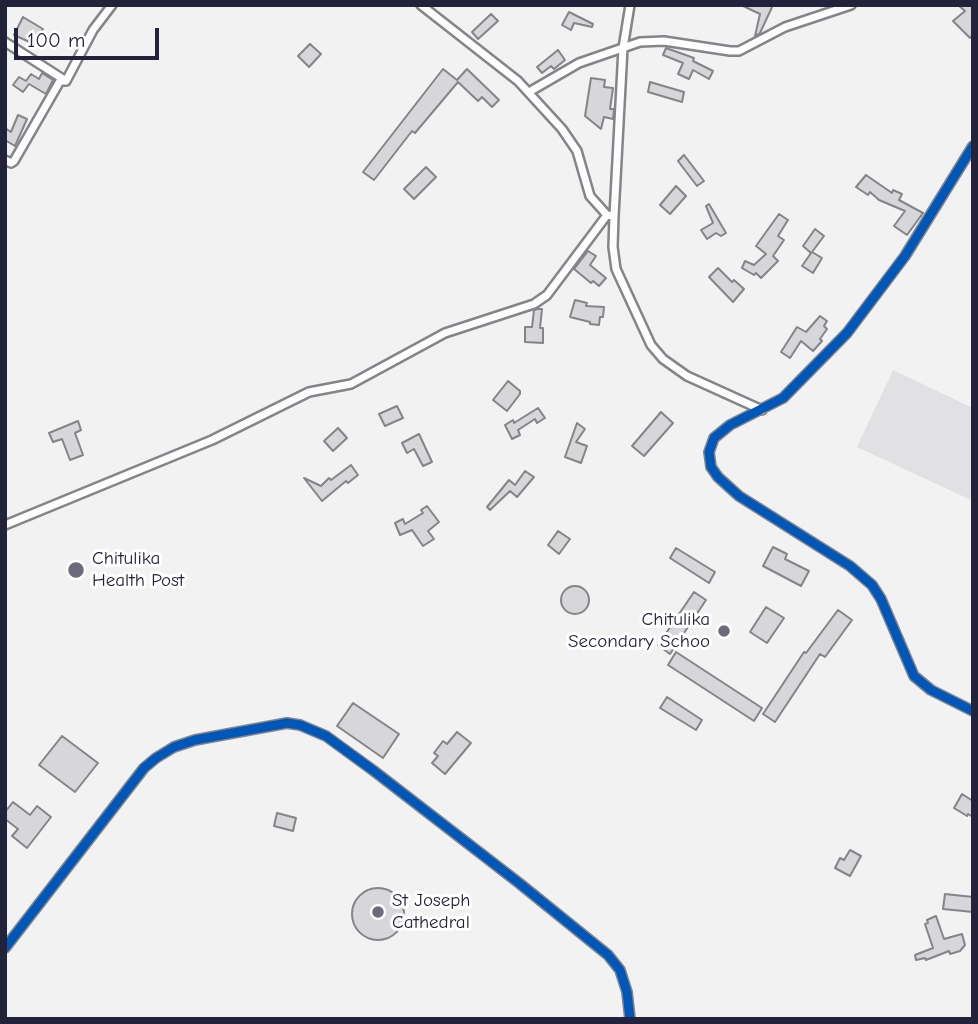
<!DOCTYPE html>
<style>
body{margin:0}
#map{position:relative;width:978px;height:1024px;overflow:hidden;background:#f2f2f3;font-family:"Comic Neue",sans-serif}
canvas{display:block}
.frame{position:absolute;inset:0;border:7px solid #22223b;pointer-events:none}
.scale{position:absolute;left:14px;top:28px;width:145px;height:32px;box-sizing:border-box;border:4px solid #22223b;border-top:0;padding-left:9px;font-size:21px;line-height:24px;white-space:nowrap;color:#22223b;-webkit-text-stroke:5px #fff;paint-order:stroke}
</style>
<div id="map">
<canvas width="978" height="1024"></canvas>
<div class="frame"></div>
<div class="scale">100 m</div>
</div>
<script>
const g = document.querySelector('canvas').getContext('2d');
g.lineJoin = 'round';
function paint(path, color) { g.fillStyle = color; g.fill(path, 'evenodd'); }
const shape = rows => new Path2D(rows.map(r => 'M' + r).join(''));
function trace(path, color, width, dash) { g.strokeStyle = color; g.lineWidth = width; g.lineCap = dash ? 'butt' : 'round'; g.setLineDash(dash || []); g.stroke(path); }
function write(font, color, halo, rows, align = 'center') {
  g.font = font + ' "Comic Neue",sans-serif'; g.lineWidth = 6; g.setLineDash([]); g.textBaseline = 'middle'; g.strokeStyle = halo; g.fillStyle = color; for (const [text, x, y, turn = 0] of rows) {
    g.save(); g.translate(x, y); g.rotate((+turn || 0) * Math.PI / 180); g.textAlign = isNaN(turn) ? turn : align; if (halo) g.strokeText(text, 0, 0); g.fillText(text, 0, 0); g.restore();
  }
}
const green = shape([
 [893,370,973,408,973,501,857,447]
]);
const building = shape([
 [741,5,773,5,760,33,755,36,760,14,741,5],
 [958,5,973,5,973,34,970,38,953,21,965,11,958,5],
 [569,12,593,24,592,27,574,23,571,30,562,25,569,12],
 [491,14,498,21,478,39,472,32,491,14],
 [23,17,43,29,34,44,14,35,23,17],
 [310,44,321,54,309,67,298,56,310,44],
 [666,48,694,58,693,61,713,71,709,79,693,70,689,79,678,74,683,63,663,55,666,48],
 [558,50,565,60,554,69,551,66,542,73,537,67,558,50],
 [443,69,457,80,467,69,499,100,492,107,482,97,478,101,458,82,415,133,412,131,374,180,363,172,443,69],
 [42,73,53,80,46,94,29,84,23,92,13,85,19,77,26,81,31,74,39,79,42,73],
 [591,78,605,80,604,87,613,88,610,109,614,109,613,119,604,117,601,129,585,116,591,78],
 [650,82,684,92,682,102,648,92,650,82],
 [18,115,27,119,15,146,5,140,5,128,11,132,18,115],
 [684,155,704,181,697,186,678,161,684,155],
 [426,167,436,177,414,199,404,189,426,167],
 [866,175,892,193,893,190,902,194,899,200,923,213,907,235,894,226,905,211,879,200,870,192,868,195,856,187,866,175],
 [676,186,686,196,670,214,660,205,676,186],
 [709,204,726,233,721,236,716,233,707,239,701,230,713,223,706,206,709,204],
 [779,214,788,220,778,236,784,240,773,256,778,261,761,278,756,273,754,275,742,268,745,261,754,265,766,254,756,246,779,214],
 [815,229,824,236,812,252,822,258,813,273,802,266,811,253,803,246,815,229],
 [588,251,596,256,590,265,606,278,599,286,593,281,591,283,574,269,588,251],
 [718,268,732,282,734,280,744,289,733,302,709,277,718,268],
 [575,300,587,303,586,306,604,307,603,317,600,317,599,325,590,324,590,322,570,317,575,300],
 [538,309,542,309,540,328,543,328,543,343,525,342,525,327,532,327,534,310,538,309],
 [820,316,827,321,824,326,827,329,820,339,822,341,813,351,801,341,790,358,781,352,797,327,806,332,820,316],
 [508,381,520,391,520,394,507,411,493,400,508,381],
 [397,406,403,418,385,426,379,414,397,406],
 [538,408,545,418,537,423,535,419,518,430,520,435,512,439,505,425,513,420,514,423,538,408],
 [661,412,673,423,644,456,632,446,661,412],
 [78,421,81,430,75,433,83,455,70,460,62,439,53,442,49,433,78,421],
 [577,423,585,429,576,442,587,446,581,463,565,457,577,423],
 [338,428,347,438,333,451,324,441,338,428],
 [419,434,432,462,423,466,414,449,407,453,402,443,419,434],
 [351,465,358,475,348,483,346,481,322,501,304,478,321,486,329,478,331,480,351,465],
 [525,471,534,477,517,497,510,491,490,510,487,507,509,480,515,485,525,471],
 [427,506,439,522,428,531,434,539,423,546,412,530,400,535,395,523,403,519,405,524,423,513,421,510,427,506],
 [558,531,570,539,559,554,548,545,558,531],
 [773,547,787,554,785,559,809,571,801,586,763,566,773,547],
 [676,548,715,572,709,583,670,558,676,548],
 '561 600a14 14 0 1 1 28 0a14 14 0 1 1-28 0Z',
 [694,592,706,600,670,654,658,645,694,592],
 [766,607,784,618,767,643,750,632,766,607],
 [838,610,852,620,825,657,820,654,775,722,763,714,804,652,806,653,838,610],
 [676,652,762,708,754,721,668,665,676,652],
 [667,697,702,720,696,730,660,708,667,697],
 [353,703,399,734,383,758,337,726,353,703],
 [457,732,471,743,445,774,432,763,438,756,434,753,443,741,447,744,457,732],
 [62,736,98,763,75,792,39,765,62,736],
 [962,794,973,801,973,817,968,814,967,816,954,808,962,794],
 [13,802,30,815,37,806,51,817,27,848,12,836,18,829,5,819,5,812,13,802],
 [277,813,296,818,293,831,274,826,277,813],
 [850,850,861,856,850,876,835,868,840,858,844,860,850,850],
 '352 914a26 26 0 1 1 52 0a26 26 0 1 1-52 0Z',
 [945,894,973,897,973,912,943,909,945,894],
 [936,916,944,939,962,934,965,945,960,951,950,954,949,951,926,960,925,958,916,960,915,955,933,948,925,924,928,923,927,920,936,916]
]);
const minor = shape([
 [421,5,518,81,562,129,577,151,590,196,607,215],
 [630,5,623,48,614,216,613,247,616,269,651,345,663,359,687,376,762,410],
 [5,42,66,81],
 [529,92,579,63,640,42,664,41,730,51,739,51,785,27,851,5],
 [973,146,905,256,847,333,783,398,730,425,714,438,709,452,711,467,718,477,739,496,850,566,872,585,881,599,914,676,931,690,973,711],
 [5,160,11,163,14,161,60,81,66,81,93,30,112,5],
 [5,525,212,440,309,392,351,384,445,333,534,304,547,295,607,215,614,216],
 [5,948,144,768,156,758,174,747,195,740,287,723,300,725,326,736,374,771,519,883,608,955,620,970,627,992,630,1019]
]);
const cycleway = shape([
 [973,146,905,256,847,333,783,398,730,425,714,438,709,452,711,467,718,477,739,496,850,566,872,585,881,599,914,676,931,690,973,711],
 [5,948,144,768,156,758,174,747,195,740,287,723,300,725,326,736,374,771,519,883,608,955,620,970,627,992,630,1019]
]);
const markers = [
 [76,570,9,"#6b6b7b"],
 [724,631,7,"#6b6b7b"],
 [378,912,7,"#6b6b7b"]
];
const poiNames = [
 ["Chitulika",92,559],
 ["Health Post",92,581],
 ["Chitulika",710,620,"right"],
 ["Secondary Schoo",710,642,"right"],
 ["St Joseph",392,901],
 ["Cathedral",392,923]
];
paint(green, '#e1e1e4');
paint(building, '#d7d7d9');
trace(building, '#848489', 2);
trace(minor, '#848489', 12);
trace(minor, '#fdfdfd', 7);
trace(cycleway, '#0057b8', 9);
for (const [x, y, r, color] of markers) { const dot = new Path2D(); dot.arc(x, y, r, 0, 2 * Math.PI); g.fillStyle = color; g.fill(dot); trace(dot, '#fff', 2.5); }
write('19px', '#22223b', '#fff', poiNames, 'left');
</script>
